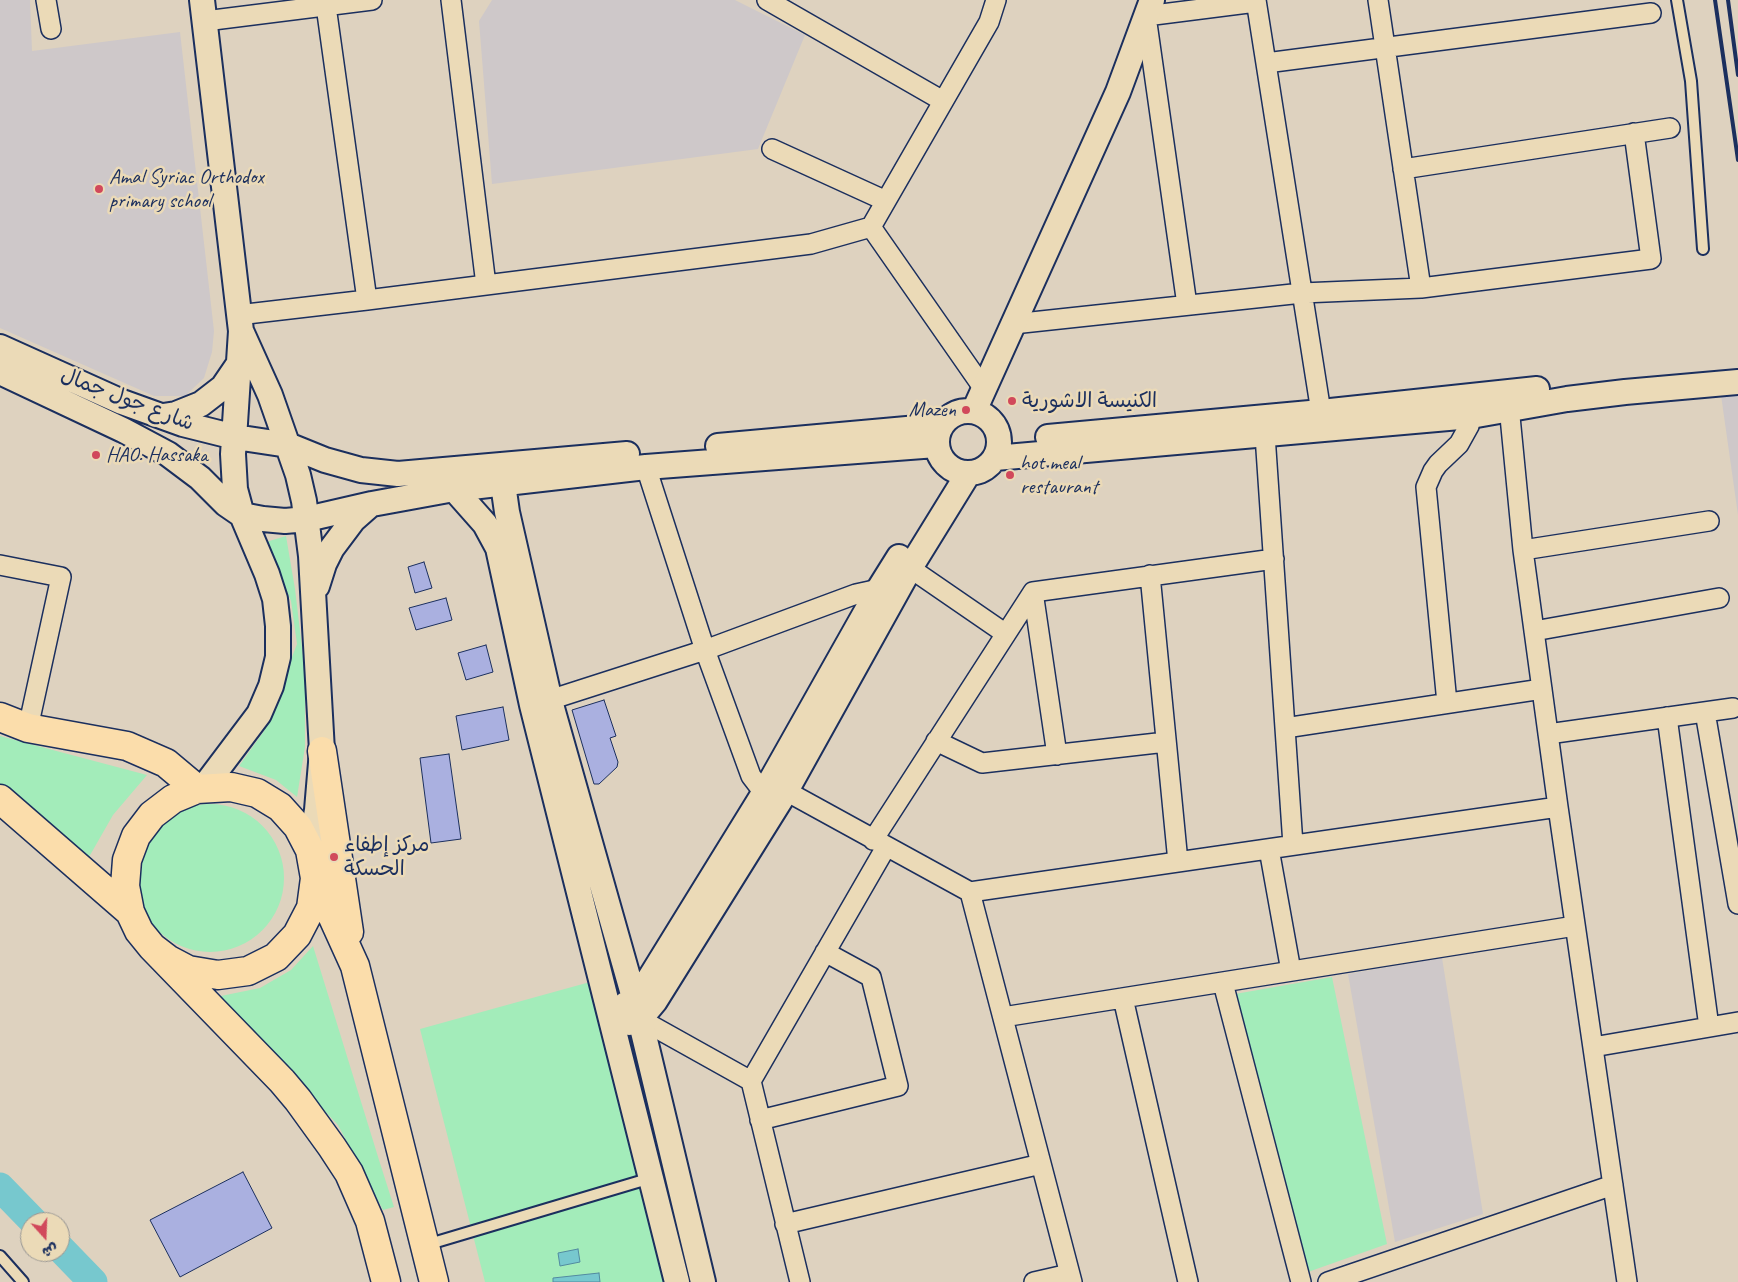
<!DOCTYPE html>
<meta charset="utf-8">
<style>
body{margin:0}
#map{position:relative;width:1738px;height:1282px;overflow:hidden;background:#ded2bf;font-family:Caveat,"Playpen Sans Arabic",sans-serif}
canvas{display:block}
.north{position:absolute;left:20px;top:1212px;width:50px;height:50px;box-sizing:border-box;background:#ebdab7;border:1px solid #989693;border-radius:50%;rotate:160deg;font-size:14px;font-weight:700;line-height:20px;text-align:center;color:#1b2f5e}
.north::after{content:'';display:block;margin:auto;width:18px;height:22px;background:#d1495b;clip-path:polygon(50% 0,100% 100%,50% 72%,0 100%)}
</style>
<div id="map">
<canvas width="1738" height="1282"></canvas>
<div class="north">ش</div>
</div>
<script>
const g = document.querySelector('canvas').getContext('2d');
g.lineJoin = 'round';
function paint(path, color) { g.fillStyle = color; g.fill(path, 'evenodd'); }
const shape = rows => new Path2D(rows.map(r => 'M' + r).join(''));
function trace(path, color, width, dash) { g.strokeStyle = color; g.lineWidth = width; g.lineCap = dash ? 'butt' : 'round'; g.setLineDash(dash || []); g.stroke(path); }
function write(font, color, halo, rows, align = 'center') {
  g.font = font + ' Caveat,"Playpen Sans Arabic",sans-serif'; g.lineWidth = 5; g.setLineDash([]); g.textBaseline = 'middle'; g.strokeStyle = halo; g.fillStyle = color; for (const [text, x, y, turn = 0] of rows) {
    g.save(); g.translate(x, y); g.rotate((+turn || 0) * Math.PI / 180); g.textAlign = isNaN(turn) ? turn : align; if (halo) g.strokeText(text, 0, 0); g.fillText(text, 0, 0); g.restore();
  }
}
const built = shape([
 [0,0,30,0,32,51,180,32,214,331,212,352,204,378,185,396,154,396,0,328],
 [492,0,735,0,805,35,758,149,492,184,479,21],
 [1721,395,1738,395,1738,515],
 [1442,958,1483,1214,1395,1242,1348,974]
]);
const green = shape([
 [286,536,295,589,305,673,305,747,297,797,276,780,239,766,264,731,297,644,291,601,266,542],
 [0,736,147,775,113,815,85,864,0,789],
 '136 878a74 74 0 1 1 148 0a74 74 0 1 1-148 0Z',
 [313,946,379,1160,394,1207,383,1210,338,1125,216,997,260,988,291,970],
 [1332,977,1387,1244,1308,1272,1235,994],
 [590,982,667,1282,485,1282,420,1029]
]);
const water = shape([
 [578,1249,580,1262,560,1266,558,1253,578,1249],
 [599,1273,600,1282,553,1282,553,1278,599,1273]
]);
const river = shape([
 [0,1187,34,1222],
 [60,1248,93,1282]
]);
const building = shape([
 [424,562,432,588,415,593,408,567,424,562],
 [446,598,452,620,416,630,409,608,446,598],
 [486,645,493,672,466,680,458,653,486,645],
 [604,700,616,736,610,738,618,762,617,767,599,784,594,784,572,710,604,700],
 [503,707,509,740,462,750,456,716,503,707],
 [449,754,461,839,431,843,420,758,449,754],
 [243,1172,272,1228,180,1277,150,1220,243,1172]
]);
const service = shape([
 [1677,0,1691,81,1703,249],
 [426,1245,651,1178],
 [0,1256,23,1282]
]);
const minor = shape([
 [46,0,51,29],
 [451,0,486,285],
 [767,0,943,101],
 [1256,0,1321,412],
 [1378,0,1421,288],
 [326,6,367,300],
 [205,21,372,0],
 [1266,63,1651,13],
 [772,149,886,201],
 [1403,169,1670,128],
 [1187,305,1146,16,1256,2],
 [238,315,367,300,811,244,871,227],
 [1013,324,1302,293,1421,288,1651,259,1634,133],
 [984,389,871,227,989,22,996,0],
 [1508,396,1523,550,1558,807,1627,1282],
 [1265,435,1293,845],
 [646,467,705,650,751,776,764,793],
 [1523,550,1709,521],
 [0,565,61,577,28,728],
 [910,568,1006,634],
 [1150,575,1178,862],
 [1033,592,1057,755],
 [1534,631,1719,598],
 [1447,703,1426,487,1433,471,1438,464,1459,444,1469,426,1471,416],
 [537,704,705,650,856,594,879,589],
 [1705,712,1738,904],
 [1667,717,1709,1027],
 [1285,728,1542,689],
 [1548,734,1733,708],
 [936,741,982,763,1166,742],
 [786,791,970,892,1558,807],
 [873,840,1033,592,1274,559],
 [1269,849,1291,971],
 [970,892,1072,1282],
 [1223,983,1301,1282],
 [1123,998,1188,1282],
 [1003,1017,1575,926],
 [640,1019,751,1081,800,1282],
 [1593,1047,1738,1022],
 [751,1081,886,847],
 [760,1120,898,1086,871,977,825,952],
 [785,1224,1041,1164],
 [1034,1282,1069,1274],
 [1328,1282,1613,1185]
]);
const tertiary = shape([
 [202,0,241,331,233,454,235,489,242,515,267,574,275,599,278,626,278,657,271,686,259,714,204,787],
 [242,333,270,395,298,475,304,501,311,556,322,751,317,810,310,850],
 [0,347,122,402,183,424,235,437,288,445,325,460,361,470,398,474,627,454],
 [0,372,123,430,168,454,200,478,226,504,242,515,263,519,285,521,307,519,372,504,454,489,646,467,936,445],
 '937 442a31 31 0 1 1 62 0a31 31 0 1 1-62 0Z',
 [974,411,1118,92,1152,0],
 [163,416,176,414,201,404,223,387,238,365],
 [1048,437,1321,412,1537,389],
 [718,446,940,426],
 [995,458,1471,416,1567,399,1625,392,1738,382],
 [503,484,507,512,550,701,640,1019,703,1282],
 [454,489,485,524,498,548,532,705,677,1282],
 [317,586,324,564,332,548,353,520,370,505],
 [626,1004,635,1002,764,793,879,589,899,557],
 [629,1023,640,1019,655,1001,786,791,910,568,968,474]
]);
const trunk = shape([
 [0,717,28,728,127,746,166,763,197,789],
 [322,751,349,932],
 [0,799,130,912],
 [315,878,355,966,434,1282],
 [152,947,169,960,188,970,218,975,248,971,276,957,297,935,311,908,315,878,310,850,298,827,280,807,257,793,231,787,197,789,173,799,152,815,136,836,127,860,125,886,130,912,139,931,152,947,282,1081,298,1100,332,1147,349,1173,370,1221,386,1282]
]);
const rail = shape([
 [1715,0,1738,160],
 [1728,0,1738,75]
]);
const markers = [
 [99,189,5,"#d1495b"],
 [1012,401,5,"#d1495b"],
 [966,410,5,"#d1495b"],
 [96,455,5,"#d1495b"],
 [1010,475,5,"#d1495b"],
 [334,857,5,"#d1495b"]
];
const poiNames = [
 ["Amal Syriac Orthodox",109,177],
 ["primary school",109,201],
 ["الكنيسة الاشورية",1022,401],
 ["Mazen",956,410,"right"],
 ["HAO. Hassaka",106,455],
 ["hot meal",1020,463],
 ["restaurant",1020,487],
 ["مركز إطفاء",344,845],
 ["الحسكة",344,869]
];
const streetNames = [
 ["شارع جول جمال",127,400,21]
];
paint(built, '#cec8c9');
paint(green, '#a3ecba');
paint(water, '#77c8ce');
trace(water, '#528ba1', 1);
trace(river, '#77c8ce', 29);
paint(building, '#aab0e0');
trace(building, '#1b2f5e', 1);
trace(service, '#1b2f5e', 14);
trace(minor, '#1b2f5e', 22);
trace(tertiary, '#1b2f5e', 28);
trace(trunk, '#1b2f5e', 31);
trace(service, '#ebdab7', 10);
trace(minor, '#ebdab7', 19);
trace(tertiary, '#ebdab7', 24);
trace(trunk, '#fbddab', 28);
trace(rail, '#1b2f5e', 4);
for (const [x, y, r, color] of markers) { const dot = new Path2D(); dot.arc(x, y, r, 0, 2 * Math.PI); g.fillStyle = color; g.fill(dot); trace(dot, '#ebdab7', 2); }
write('21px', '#1b2f5e', '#ebdab7', poiNames, 'left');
write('21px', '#1b2f5e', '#ebdab7', streetNames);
</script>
